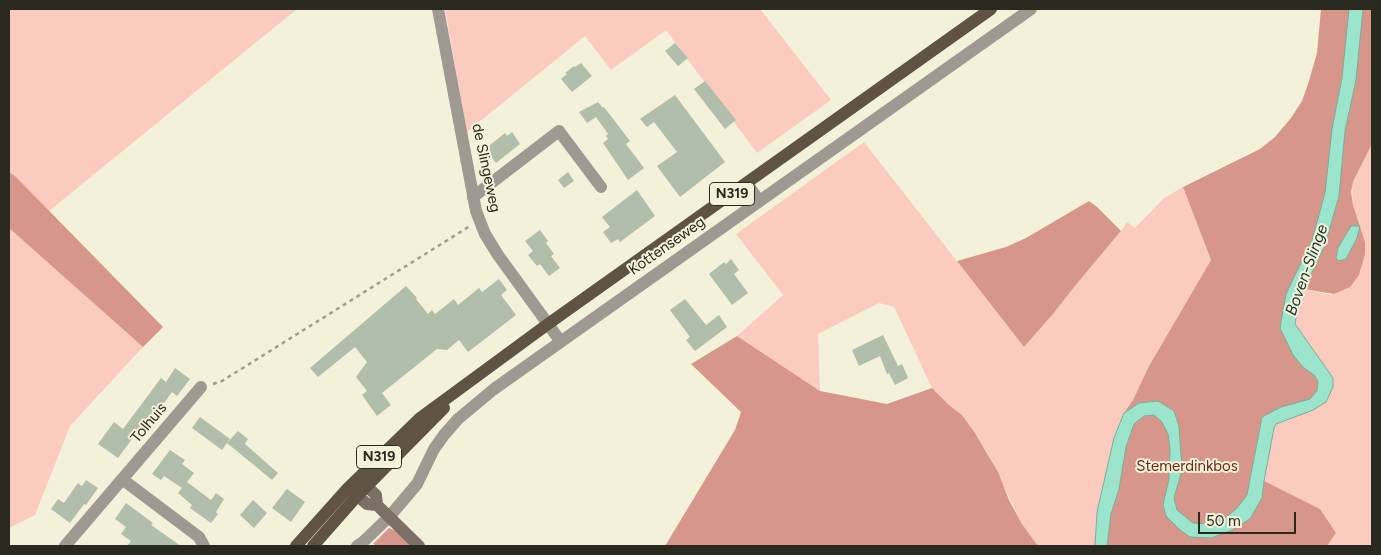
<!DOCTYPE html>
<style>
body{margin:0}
#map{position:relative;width:1381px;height:555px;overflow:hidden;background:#f3f1da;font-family:Figtree,sans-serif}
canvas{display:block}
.frame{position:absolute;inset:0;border:10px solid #292920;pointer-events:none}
.scale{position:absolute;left:1198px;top:512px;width:98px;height:22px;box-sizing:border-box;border:2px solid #292920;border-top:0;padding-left:6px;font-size:15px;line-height:18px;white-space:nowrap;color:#292920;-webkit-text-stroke:4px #f3f1da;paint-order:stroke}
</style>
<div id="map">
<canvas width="1381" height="555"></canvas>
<div class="frame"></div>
<div class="scale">50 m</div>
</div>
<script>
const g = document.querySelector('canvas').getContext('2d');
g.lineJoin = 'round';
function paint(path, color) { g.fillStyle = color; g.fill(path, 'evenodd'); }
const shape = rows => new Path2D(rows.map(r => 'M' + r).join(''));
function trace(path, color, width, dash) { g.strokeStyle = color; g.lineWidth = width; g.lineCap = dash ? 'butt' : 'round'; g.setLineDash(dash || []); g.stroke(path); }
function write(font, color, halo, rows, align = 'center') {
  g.font = font + ' Figtree,sans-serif'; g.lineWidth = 4; g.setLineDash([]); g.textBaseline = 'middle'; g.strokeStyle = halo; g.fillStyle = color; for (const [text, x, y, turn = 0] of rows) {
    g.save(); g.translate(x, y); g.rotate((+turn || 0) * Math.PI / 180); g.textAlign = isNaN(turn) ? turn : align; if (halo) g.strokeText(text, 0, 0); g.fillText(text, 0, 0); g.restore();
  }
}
const green = shape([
 [9,9,297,9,49,211,15,176,9,172],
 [445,9,760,9,831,100,757,153,666,30,611,70,585,36,467,132],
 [864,142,1024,347,1053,314,1075,286,1119,234,1127,222,1135,228,1164,198,1183,187,1211,260,1149,366,1133,400,1124,413,1114,438,1097,512,1095,546,1038,546,1022,524,987,452,975,433,962,415,949,405,932,388,894,307,879,303,818,334,820,391,737,336,783,295,736,234],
 [1372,144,1372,546,1327,546,1336,533,1264,481,1274,428,1277,424,1313,410,1325,402,1333,387,1311,346,1295,324,1300,298,1304,289,1331,295,1350,287,1365,242,1353,205,1352,185],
 [9,228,143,347,70,426,35,515,9,528]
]);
const forest = shape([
 [1321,9,1372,9,1372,144,1353,182,1351,192,1353,205,1365,242,1365,254,1359,275,1350,287,1334,294,1304,289,1300,298,1295,324,1333,378,1333,387,1326,402,1313,410,1276,424,1274,428,1264,481,1320,509,1336,533,1327,546,1095,546,1097,512,1114,438,1124,413,1133,400,1149,366,1211,260,1183,187,1260,149,1275,137,1291,118,1302,101,1308,84,1317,53],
 [9,172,15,176,163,327,143,347,9,228],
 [1089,201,1097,207,1121,231,1075,286,1053,314,1024,347,957,261,1006,247,1026,238],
 [737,336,820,391,887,404,932,388,949,405,962,415,975,433,998,472,1009,500,1022,524,1038,546,665,546,735,430,741,412,691,364],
 [389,528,396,531,412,546,378,546,373,544]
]);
const water = shape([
 [1349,9,1363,9,1356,80,1345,131,1339,196,1325,245,1300,298,1295,324,1333,378,1333,387,1326,402,1313,410,1276,424,1274,428,1264,481,1262,498,1250,519,1230,531,1211,538,1190,537,1180,530,1166,516,1163,505,1169,479,1170,449,1168,434,1162,422,1154,415,1144,416,1134,424,1126,447,1119,489,1111,514,1107,546,1095,546,1097,512,1114,438,1124,413,1139,403,1158,401,1174,411,1179,426,1182,470,1174,498,1177,510,1193,523,1209,524,1224,519,1236,509,1247,495,1262,417,1281,407,1310,399,1317,391,1318,382,1315,376,1303,367,1293,355,1280,328,1286,294,1312,240,1325,193,1332,129,1342,78,1349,9],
 [1351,226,1360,226,1357,238,1346,259,1339,261,1336,258,1338,248,1351,226]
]);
const building = shape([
 [675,43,688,58,678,66,665,51],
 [581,63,592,76,572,92,561,79,567,74,565,73,574,66,575,67],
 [705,81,736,120,725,129,694,89],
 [675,95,725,162,680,197,657,166,677,152,654,122,647,127,640,119],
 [598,102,603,108,604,107,630,141,626,144,644,168,628,180,603,143,608,139,606,136,608,134,596,117,587,123,579,112],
 [512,132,520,144,496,163,485,149,505,133,507,136],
 [568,172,574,181,564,188,558,180],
 [637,190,655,216,620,242,618,239,611,243,603,232,610,227,602,217],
 [540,230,548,241,546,243,554,254,551,256,560,268,549,276,540,264,537,266,528,255,533,251,525,241],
 [731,259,739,270,734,274,748,293,732,305,709,274,724,262,726,264],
 [499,279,507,290,501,295,516,315,468,352,459,340,447,350,437,349,382,393,391,405,377,416,362,395,367,391,356,377,367,362,355,347,318,377,310,368,406,286,417,298,416,299,428,314,432,310,435,314,454,299,458,305,479,288,482,292],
 [685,299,706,325,719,315,727,327,695,351,686,340,690,337,670,310],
 [883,335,898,366,902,364,908,378,895,385,889,373,887,374,880,356,859,366,852,350],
 [175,368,190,379,177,396,172,392,147,427,145,426,140,433,138,431,118,458,98,444,114,422,123,429,161,378,166,382],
 [200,417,230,439,222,450,192,428],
 [238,431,248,439,245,444,278,473,272,480,227,443],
 [170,450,185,460,182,464,194,473,187,482,211,500,216,493,224,499,216,512,218,514,211,523,190,508,192,505,178,493,182,488,164,476,161,480,152,474],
 [86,480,98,488,86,505,84,504,70,523,51,509,58,499,64,503,78,483,82,486],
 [287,489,305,502,291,522,272,508],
 [253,500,267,513,254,528,240,515],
 [126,503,153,523,151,525,181,546,127,546,131,541,121,534,126,527,115,519]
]);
const path = shape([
 [213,384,222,381,470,226]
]);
const street = shape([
 [438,9,476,211,485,234,498,255,561,342],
 [747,183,759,201],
 [473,197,559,131,601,187],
 [122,479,199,537,204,546],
 [65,546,201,387],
 [357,546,363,542,389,517,417,484,434,449,444,435,458,419,494,389,1031,9]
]);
const secondary = shape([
 [359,479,376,495,377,505,419,546],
 [350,489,367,504,377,505]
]);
const primary = shape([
 [296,546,348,488,420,418,548,324,991,9],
 [313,546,357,496,444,408]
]);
const shields = [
 [732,194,45],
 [379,457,45]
];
const shieldNames = [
 ["N319",732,194],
 ["N319",379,457]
];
const streetNames = [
 ["de Slingeweg",486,168,78],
 ["Kottenseweg",667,246,-35],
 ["Tolhuis",149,423,-50]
];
const parkNames = [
 ["Stemerdinkbos",1187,467]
];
const waterNames = [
 ["Boven-Slinge",1307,270,-70]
];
paint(green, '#fccbc0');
paint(forest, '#d6978a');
paint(water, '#9ce5cd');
trace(water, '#7aad99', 1);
paint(building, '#b0beab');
trace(path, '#a09f8e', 2.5, [4, 4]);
trace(street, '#a09992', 12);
trace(secondary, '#7a7065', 12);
trace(primary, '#5f5346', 12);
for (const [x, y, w] of shields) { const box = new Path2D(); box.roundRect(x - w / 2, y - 11.5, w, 23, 4); g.fillStyle = '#f3f1da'; g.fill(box); trace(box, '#292920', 1); }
write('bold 14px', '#292920', null, shieldNames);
write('15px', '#292920', '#f3f1da', streetNames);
write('15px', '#702517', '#f3f1da', parkNames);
write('italic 16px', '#11332a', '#f3f1da', waterNames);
</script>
